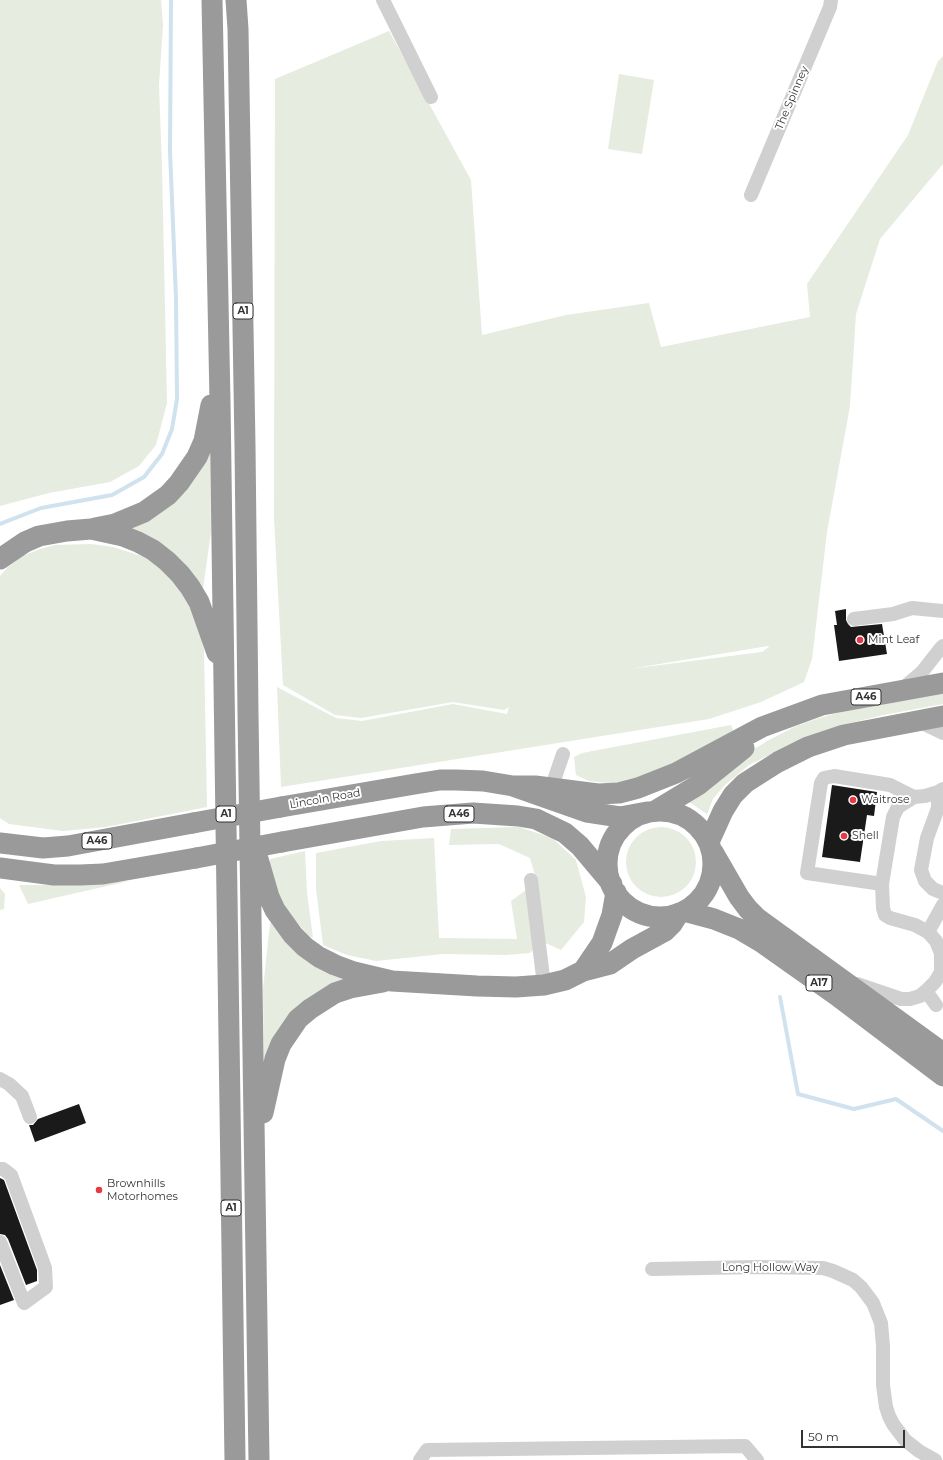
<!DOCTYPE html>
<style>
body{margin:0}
#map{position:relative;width:943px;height:1460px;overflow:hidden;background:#fff;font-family:Montserrat,sans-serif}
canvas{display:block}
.scale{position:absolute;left:801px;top:1430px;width:104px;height:18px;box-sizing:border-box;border:2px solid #333;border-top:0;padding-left:5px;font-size:12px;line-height:14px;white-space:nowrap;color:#333;-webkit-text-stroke:3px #fff;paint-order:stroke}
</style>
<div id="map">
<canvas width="943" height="1460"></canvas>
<div class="scale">50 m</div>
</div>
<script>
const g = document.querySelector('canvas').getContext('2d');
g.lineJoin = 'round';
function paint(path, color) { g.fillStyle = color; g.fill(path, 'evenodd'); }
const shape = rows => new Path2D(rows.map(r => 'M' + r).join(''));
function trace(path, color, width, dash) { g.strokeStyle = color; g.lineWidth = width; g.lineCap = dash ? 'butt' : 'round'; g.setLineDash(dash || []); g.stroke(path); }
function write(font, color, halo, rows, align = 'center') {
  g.font = font + ' Montserrat,sans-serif'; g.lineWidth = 4; g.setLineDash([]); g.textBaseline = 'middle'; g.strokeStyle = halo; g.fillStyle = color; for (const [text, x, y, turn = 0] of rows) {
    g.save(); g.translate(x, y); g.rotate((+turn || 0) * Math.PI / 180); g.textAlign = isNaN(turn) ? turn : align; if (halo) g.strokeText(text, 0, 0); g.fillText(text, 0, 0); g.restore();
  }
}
const green = shape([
 [0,0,161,0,163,25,159,85,162,167,167,403,156,445,139,466,110,482,49,493,0,506],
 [389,31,471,180,482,335,566,315,649,303,661,347,810,317,807,284,908,135,938,61,943,56,943,164,880,239,856,314,850,406,827,532,812,659,804,682,761,702,709,719,281,787,277,687,336,718,362,721,453,704,507,714,509,707,504,710,453,702,361,718,335,715,283,685,274,518,275,79],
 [769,647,762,652,629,669,768,646],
 [619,74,654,80,642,154,608,149],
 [210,449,211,532,203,589,120,529],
 [91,544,113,547,151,559,180,586,200,628,204,651,207,807,106,827,63,831,9,824,0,818,0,576,8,567,23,556,40,549,55,545],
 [943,693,943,704,883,715,839,726,808,736,749,765,725,785,713,799,707,814,689,802,746,754,769,740,794,727,816,719,844,711],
 [731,725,735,735,628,785,589,781,576,775,574,757,582,753],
 [519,827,552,838,576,860,586,897,584,922,561,950,541,941,530,953,506,955,443,954,376,961,347,955,323,945,316,889,316,853,381,841,434,838,439,938,517,939,511,901,537,882,530,858,499,844,449,845,451,829],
 '626 862a35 35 0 1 1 70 0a35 35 0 1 1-70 0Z',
 [305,851,307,893,313,938,308,935,284,907,278,897,270,865,270,859],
 [129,881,28,904,19,885,61,885],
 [0,888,5,894,4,909,0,910],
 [270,923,272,923,348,977,264,1062,263,989]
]);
const stream = shape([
 [0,524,41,508,112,495,144,477,162,454,172,429,177,399,176,298,170,151,171,0],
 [780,997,798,1094,854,1109,896,1099,943,1131]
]);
const building = shape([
 [846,609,846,620,848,624,851,627,882,624,887,654,839,661,834,625,837,625,835,611],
 [832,785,877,792,874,816,867,815,860,862,822,857],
 [79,1104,86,1123,35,1142,29,1125,33,1125,38,1119],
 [0,1178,4,1180,37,1270,37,1281,26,1285,8,1239,5,1235,0,1234],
 [0,1265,14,1300,0,1305]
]);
const minor = shape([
 [383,0,431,97],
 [751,195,830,7,831,0],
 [854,619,893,614,912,608,943,611],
 [901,690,922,672,940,649,943,646],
 [918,721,943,733],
 [551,789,563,754],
 [938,792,938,808,927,838,921,870,925,881,933,889,943,893],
 [531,880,544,985],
 [882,884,893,817,898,807,914,797,925,796,938,792,943,789],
 [928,932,943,905],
 [857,984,901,999,910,999,920,996,926,991,935,982,941,972,941,953,936,941,928,932,915,925,890,918,885,915,883,908,882,884,807,873,821,783,824,778,834,776,890,785,914,797],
 [926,991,936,1005],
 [0,1079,9,1084,22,1096,30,1117],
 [0,1169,3,1169,11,1175,45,1268,46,1287,24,1303,0,1242],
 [652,1269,756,1267,823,1268,833,1271,853,1280,861,1287,873,1303,881,1323,883,1346,883,1385,886,1407,889,1416,893,1424,905,1440,919,1451,935,1460],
 [420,1460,427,1450,745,1446,757,1460]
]);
const highway = shape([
 [212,0,220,401,235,1460],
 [236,0,238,29,245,446,248,713,259,1460],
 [95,528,115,524,144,512,168,495,179,483,197,457,204,441,211,405],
 [0,559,25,542,39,536,67,531,91,529,123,536,138,542,153,550,167,561,180,574,190,587,199,602,217,653],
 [513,786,535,786,598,794,619,793,638,788,676,773,762,727,822,705,943,683],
 [281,807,415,784,440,780,456,780,483,781,513,786,587,812,620,817,647,812],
 [655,811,698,785,744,748],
 '607 864a53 53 0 1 1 106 0a53 53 0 1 1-106 0Z',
 [282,842,423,817,473,813,518,816,536,819,565,833,580,846,612,884],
 [709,842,723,811,733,795,745,783,778,762,808,747,844,735,943,716],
 [0,843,43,848,68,846,193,823],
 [713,852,739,897,748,909,757,918,943,1053],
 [258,859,269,897,275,910,293,935,305,947,319,957,335,965,354,972,392,981,477,986,516,987,544,985,565,980,583,971,610,964,632,949,665,931,672,924,679,913],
 [0,868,54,875,80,875,103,874,196,858],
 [684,911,714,919,739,929,761,942,836,995,943,1076],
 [583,971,602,943,612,915,616,892],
 [263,1113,275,1059,281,1044,298,1019,310,1009,335,993,350,988,383,982]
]);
const highwayBridge = shape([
 [193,823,281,807],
 [196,858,282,842]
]);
const markers = [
 [860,640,4,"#e63946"],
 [853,800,4,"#e63946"],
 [844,836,4,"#e63946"],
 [99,1190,4,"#e63946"]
];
const shields = [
 [243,311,20],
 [866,697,30],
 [226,814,20],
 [459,814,30],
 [97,841,30],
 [819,983,26],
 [231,1208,20]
];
const shieldNames = [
 ["A1",243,311],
 ["A46",866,697],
 ["A1",226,814],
 ["A46",459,814],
 ["A46",97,841],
 ["A17",819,983],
 ["A1",231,1208]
];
const streetNames = [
 ["The Spinney",792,98,-67],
 ["Lincoln Road",325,799,-10],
 ["Long Hollow Way",770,1268]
];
const poiNames = [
 ["Mint Leaf",868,640],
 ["Waitrose",861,800],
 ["Shell",852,836],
 ["Brownhills",107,1184],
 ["Motorhomes",107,1197]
];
paint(green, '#e6ecdf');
trace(stream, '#cfe2ee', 4);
paint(building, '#1a1a1a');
trace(minor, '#d0d0d0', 14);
trace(highway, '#9a9a9a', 21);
trace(highwayBridge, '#9a9a9a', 21);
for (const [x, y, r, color] of markers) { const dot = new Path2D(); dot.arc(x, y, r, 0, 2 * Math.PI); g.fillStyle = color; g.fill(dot); trace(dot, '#fff', 1.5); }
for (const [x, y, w] of shields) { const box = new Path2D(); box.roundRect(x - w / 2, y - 8, w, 16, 3); g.fillStyle = '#fff'; g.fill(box); trace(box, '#333', 1); }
write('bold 10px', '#333', null, shieldNames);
write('11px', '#333', '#fff', streetNames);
write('11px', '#333', '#fff', poiNames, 'left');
</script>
